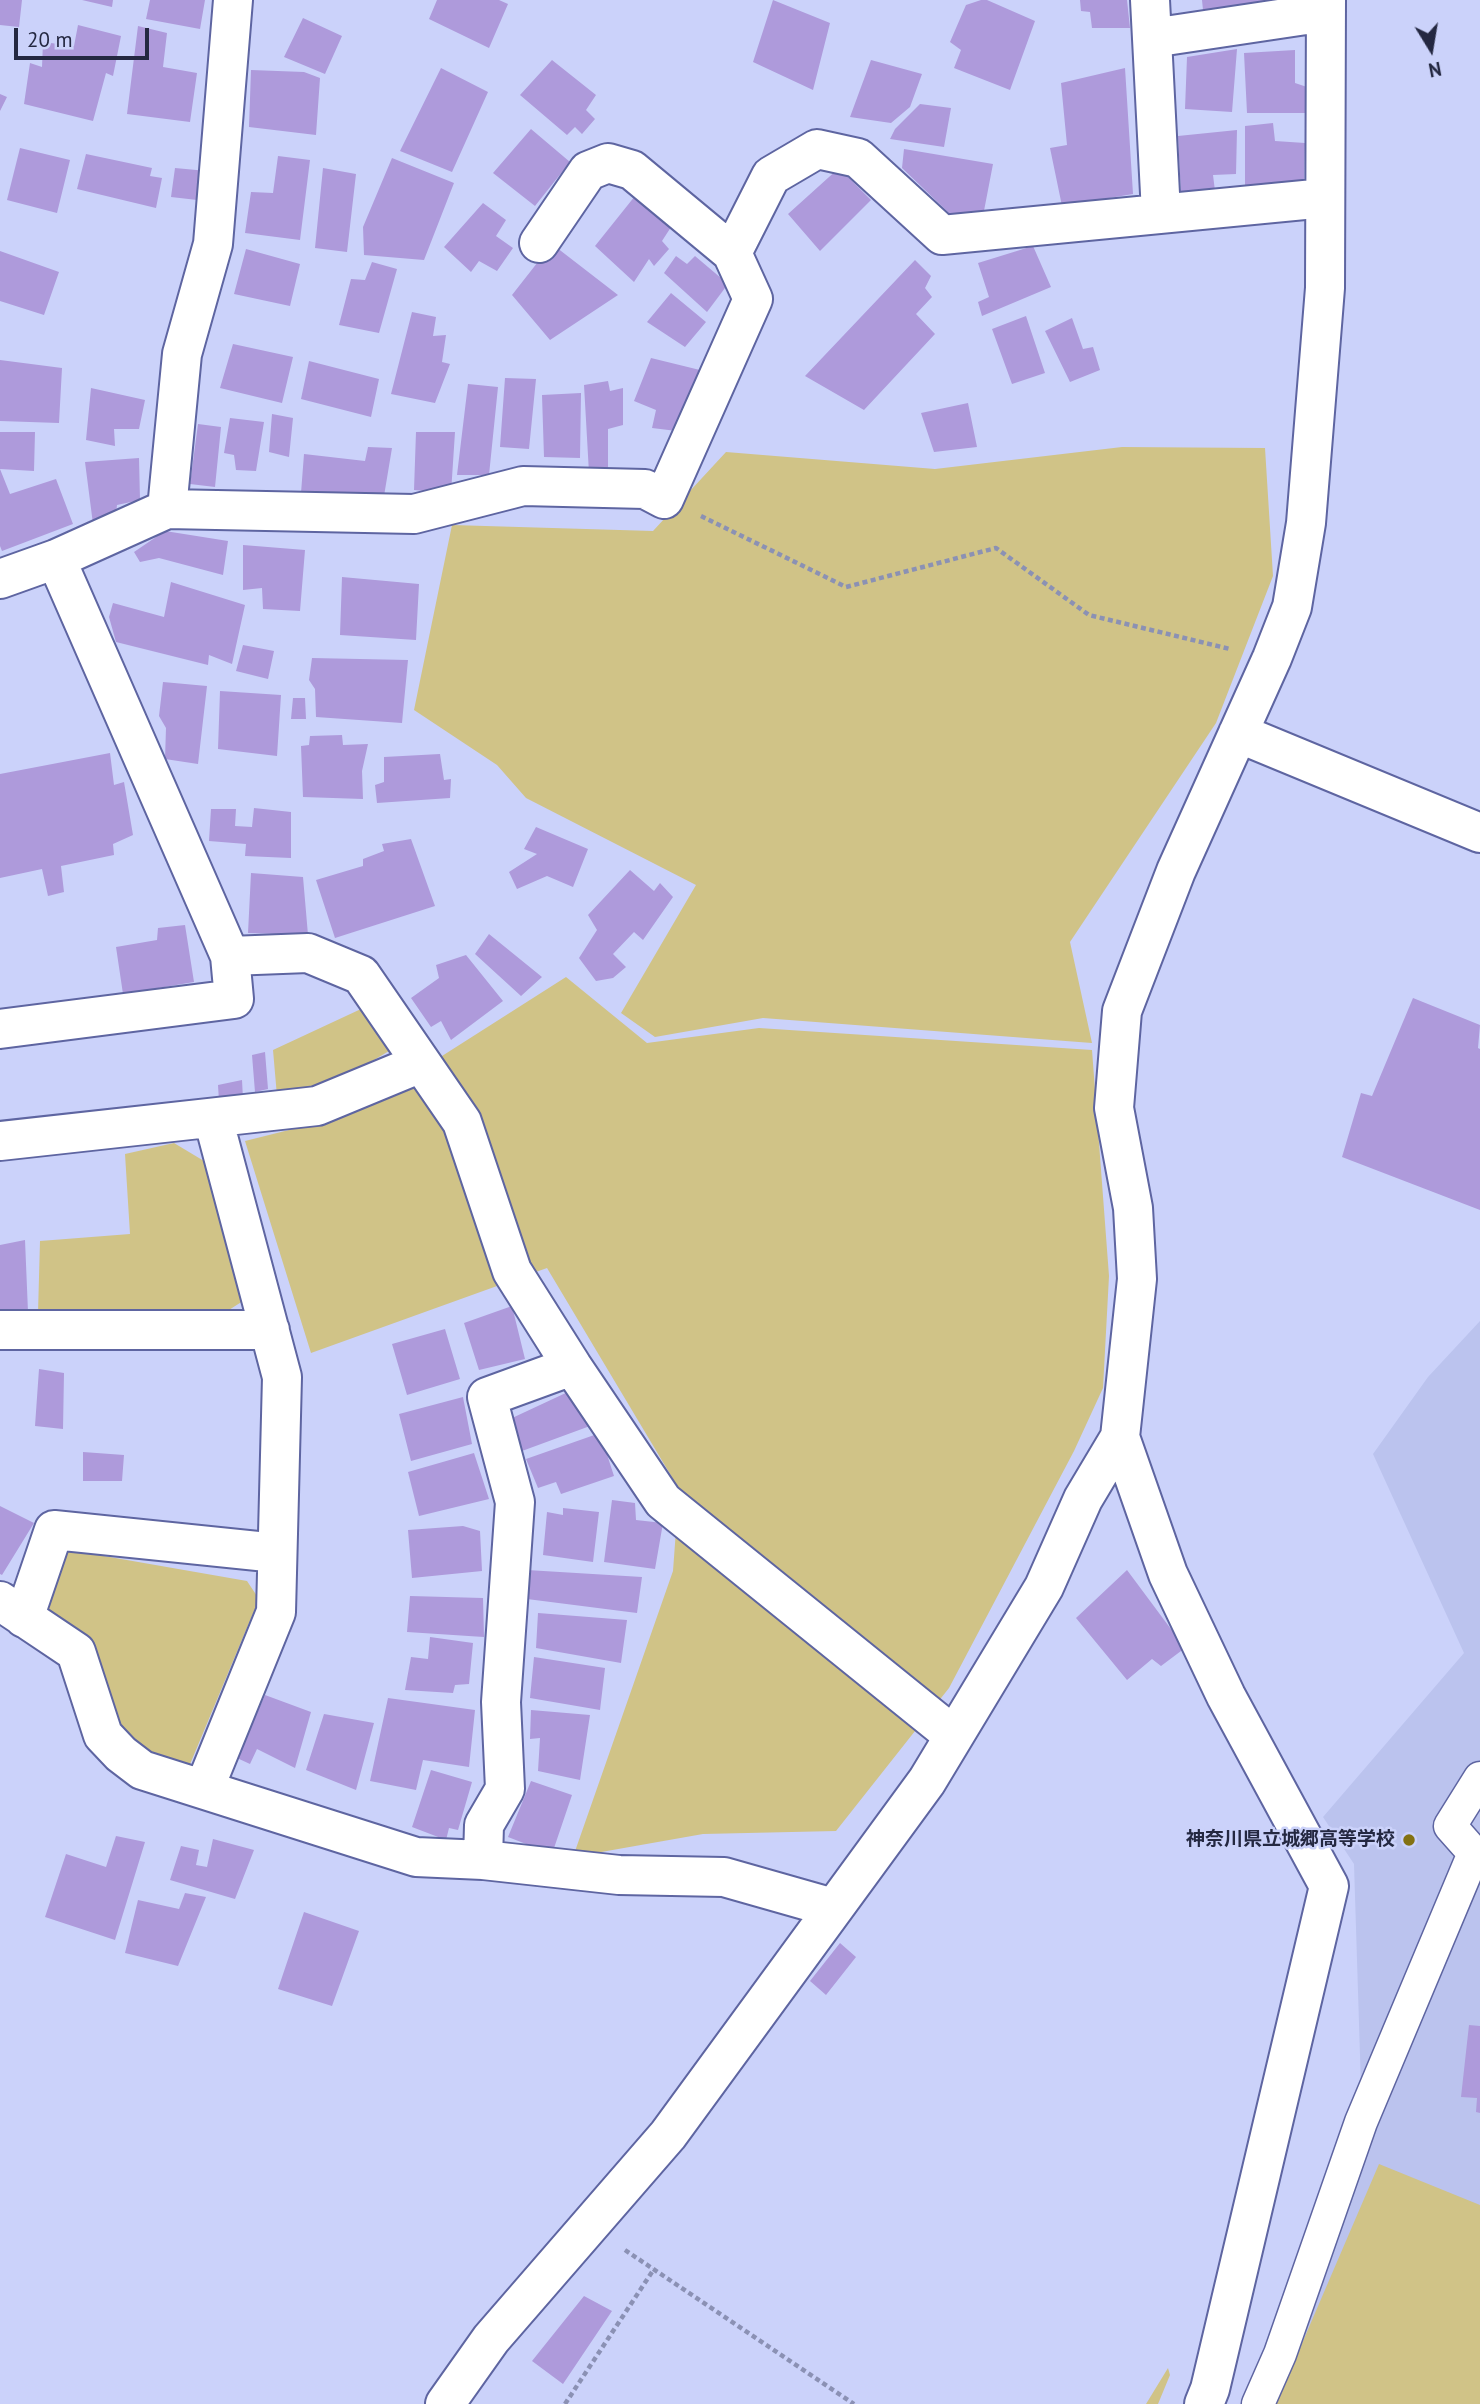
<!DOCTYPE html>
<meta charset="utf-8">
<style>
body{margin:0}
#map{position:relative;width:1480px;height:2404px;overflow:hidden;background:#cbd2fa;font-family:"PT Sans",sans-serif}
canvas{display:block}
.north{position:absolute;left:1396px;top:14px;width:70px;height:70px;-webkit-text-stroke:5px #cbd2fa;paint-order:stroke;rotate:169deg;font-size:19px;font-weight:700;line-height:28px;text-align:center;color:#242841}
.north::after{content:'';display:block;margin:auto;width:24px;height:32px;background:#242841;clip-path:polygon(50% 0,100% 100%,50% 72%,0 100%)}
.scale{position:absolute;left:14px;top:28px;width:135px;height:32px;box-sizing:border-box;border:4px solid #242841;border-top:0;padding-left:9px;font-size:21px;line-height:24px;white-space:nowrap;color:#242841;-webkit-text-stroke:5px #cbd2fa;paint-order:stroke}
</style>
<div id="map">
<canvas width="1480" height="2404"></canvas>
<div class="north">N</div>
<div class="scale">20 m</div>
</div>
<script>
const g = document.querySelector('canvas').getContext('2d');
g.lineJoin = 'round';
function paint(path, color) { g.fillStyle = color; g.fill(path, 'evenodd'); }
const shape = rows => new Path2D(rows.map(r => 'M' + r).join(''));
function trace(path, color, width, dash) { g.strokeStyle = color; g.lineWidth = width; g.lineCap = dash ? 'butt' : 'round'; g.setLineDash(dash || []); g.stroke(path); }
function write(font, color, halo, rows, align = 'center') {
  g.font = font + ' "PT Sans","Noto Sans JP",sans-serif'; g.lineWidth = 5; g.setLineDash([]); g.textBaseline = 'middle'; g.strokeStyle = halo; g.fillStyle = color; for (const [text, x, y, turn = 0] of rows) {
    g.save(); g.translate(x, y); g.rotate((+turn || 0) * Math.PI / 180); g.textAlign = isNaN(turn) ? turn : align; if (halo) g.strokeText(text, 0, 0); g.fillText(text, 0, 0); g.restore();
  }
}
const built = shape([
 [1480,1321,1480,2404,1258,2404,1363,2151,1354,1864,1323,1817,1464,1653,1373,1454,1428,1377]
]);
const green = shape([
 [1122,447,1265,448,1273,576,1216,723,1070,942,1092,1043,763,1018,655,1037,621,1013,696,885,526,798,497,765,414,710,452,525,653,531,726,452,935,469],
 [566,977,647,1043,759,1028,1092,1050,1109,1276,1103,1388,1074,1451,949,1688,836,1831,703,1834,573,1857,673,1571,679,1489,547,1268,311,1353,245,1141,317,1123,442,1056],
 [361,1009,389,1051,332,1085,277,1096,273,1050],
 [174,1143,209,1164,243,1301,221,1315,38,1313,40,1241,130,1234,125,1154],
 [58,1548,247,1581,259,1599,188,1769,142,1758,40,1608],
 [1379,2164,1480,2205,1480,2404,1276,2404],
 [1168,2368,1170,2375,1158,2404,1146,2404]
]);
const building = shape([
 [0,0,22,0,19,27,0,25],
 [82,0,113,0,112,7],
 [150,0,205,0,200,29,146,19],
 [437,0,499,0,508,4,489,48,429,19],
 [773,0,830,23,813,90,753,62],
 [981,0,987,0,1035,21,1010,90,954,68,961,50,950,42,966,5],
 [1080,0,1127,0,1130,28,1092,28,1090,12,1081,11],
 [1202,0,1270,0,1270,2,1203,10],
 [303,18,342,36,325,74,284,57],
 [78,25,121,36,113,76,106,73,93,121,24,104,30,63,42,67,43,42,74,46],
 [138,26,167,33,163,67,197,73,190,122,127,114],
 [1237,49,1232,112,1185,109,1187,57],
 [1295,50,1295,83,1307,87,1306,113,1247,113,1244,53],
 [552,60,596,95,586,110,595,119,582,134,575,127,567,135,520,95],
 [871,60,922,74,910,107,891,123,850,117],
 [441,68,488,92,452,172,400,151],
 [1125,68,1133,194,1062,206,1050,148,1067,145,1061,83],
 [251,70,304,72,320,78,316,135,249,127],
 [0,94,7,97,0,111],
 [920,104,951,108,944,147,890,139,895,129],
 [1273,123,1275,141,1305,143,1304,183,1245,185,1245,126],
 [531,129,570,162,535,206,493,173],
 [1237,130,1236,174,1213,175,1215,191,1181,195,1178,136],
 [20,148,70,160,57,213,7,200],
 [904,149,993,164,983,216,949,213,902,168],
 [86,154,152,168,150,176,162,178,156,208,77,189],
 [278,156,310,160,300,240,245,233,251,192,273,193],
 [392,158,454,183,424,260,364,255,363,227],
 [175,168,207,171,206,201,171,197],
 [323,168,356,174,347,252,315,248],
 [839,168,871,200,820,251,788,214],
 [635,196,673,224,662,241,669,249,654,266,649,259,634,282,595,246],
 [483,203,506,220,496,236,513,248,497,271,479,261,471,272,444,247],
 [552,244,618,295,550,340,512,295],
 [1033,246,1051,287,982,316,978,302,989,297,978,263],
 [246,249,300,264,290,306,234,294],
 [0,251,59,272,44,315,0,301],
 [676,256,687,264,695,256,728,284,707,312,664,273],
 [915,260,931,276,925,288,932,297,916,314,935,334,864,410,805,376],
 [372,262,397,269,379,333,339,325,351,279,365,280],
 [671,293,706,322,685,347,647,322],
 [412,312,436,317,433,336,446,335,442,362,450,364,435,403,391,394],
 [1026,316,1045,373,1012,384,992,329],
 [1072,318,1083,349,1093,347,1100,370,1070,382,1045,331],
 [233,344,293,357,282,403,220,388],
 [651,358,704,371,685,432,652,428,656,410,634,401],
 [0,360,62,368,59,423,0,421],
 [309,361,379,379,371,417,301,399],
 [505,378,536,379,529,449,500,447],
 [608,381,610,391,623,388,623,425,608,429,608,474,589,473,584,385],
 [468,384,498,387,489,475,457,475],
 [91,388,145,400,139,429,114,429,115,446,86,440],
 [581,393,580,458,544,457,542,395],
 [968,403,977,447,934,452,921,413],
 [272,414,293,418,289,457,269,452],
 [230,418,264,422,256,471,236,470,234,455,224,453],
 [198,424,221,427,215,487,190,484],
 [0,432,35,432,34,471,0,469,10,494,56,479,73,524,2,551,0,546],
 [416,432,455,432,451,493,414,490],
 [368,447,392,448,383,502,301,493,304,454,365,461],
 [139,458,140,500,117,505,115,522,93,524,85,462],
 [165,531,228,541,223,575,159,558,140,562,134,552],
 [243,545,305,550,300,611,263,609,262,588,243,590],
 [342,577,419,584,416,640,340,635],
 [171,582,245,605,232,664,209,655,208,665,116,642,109,617,113,603,164,617],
 [243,645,274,651,268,679,236,671],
 [312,658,408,660,402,723,316,717,315,689,309,680],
 [163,682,207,686,198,764,165,759,166,728,159,716],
 [220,691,281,695,277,756,218,749],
 [293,698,305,698,306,719,291,719],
 [342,735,343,745,368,744,362,771,363,799,303,797,301,746,309,745,310,736],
 [110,753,114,785,124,782,133,835,113,844,114,855,61,866,64,892,48,896,42,869,0,878,0,774],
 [440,754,444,780,451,779,450,798,377,803,375,785,384,782,384,757],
 [254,808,291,812,291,858,245,856,246,844,209,841,211,809,236,809,235,826,252,827],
 [536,827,588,849,573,887,547,876,517,889,509,872,537,854,524,849],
 [411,839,435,906,335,938,316,880,363,866,363,859,384,851,382,844],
 [630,870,654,891,660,883,673,897,643,940,634,932,613,954,626,967,613,978,596,981,579,958,597,930,588,915],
 [251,873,303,877,308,935,248,933],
 [185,925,194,982,123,994,116,947,157,940,158,928],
 [489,934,542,977,521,996,475,954],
 [466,955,503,1001,451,1040,441,1021,431,1027,411,998,439,978,436,965],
 [1413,998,1480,1025,1478,1048,1480,1049,1480,1210,1342,1157,1361,1093,1372,1096],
 [265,1052,268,1089,255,1092,252,1055],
 [242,1080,243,1099,219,1101,218,1085],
 [25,1240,28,1312,0,1314,0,1245],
 [512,1306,525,1359,479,1370,464,1323],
 [445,1329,460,1379,407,1395,392,1344],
 [39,1369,64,1373,63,1429,35,1426],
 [570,1391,590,1426,522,1451,510,1419],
 [463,1397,472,1444,411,1461,399,1414],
 [600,1433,614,1476,561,1494,556,1482,538,1488,526,1459],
 [83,1452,124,1455,122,1481,83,1481],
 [474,1453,489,1499,419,1516,408,1472],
 [612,1500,635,1503,636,1520,663,1523,655,1569,604,1562],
 [0,1506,34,1523,2,1575,0,1574],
 [563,1508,599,1512,593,1562,543,1555,547,1512,563,1515],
 [463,1526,480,1531,482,1571,412,1578,408,1530],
 [527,1570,642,1577,637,1613,527,1599],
 [1127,1570,1185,1648,1161,1666,1152,1659,1127,1680,1076,1618],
 [410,1596,483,1598,484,1637,407,1632],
 [538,1613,627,1620,621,1663,536,1648],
 [430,1637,473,1643,469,1684,455,1685,453,1693,405,1690,411,1657,428,1659],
 [534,1657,605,1668,600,1710,530,1698],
 [265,1695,311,1712,295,1768,257,1749,250,1764,237,1758],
 [388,1698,475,1710,469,1767,423,1760,416,1790,370,1781],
 [531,1710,590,1715,580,1780,538,1771,540,1738,530,1739],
 [324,1714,374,1723,356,1790,306,1770],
 [431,1770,472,1782,458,1830,449,1828,446,1840,412,1827],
 [531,1781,572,1795,552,1854,508,1837],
 [116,1836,145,1842,115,1940,45,1917,66,1854,106,1867],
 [213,1839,254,1850,235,1899,170,1880,181,1846,199,1850,196,1865,207,1867],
 [185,1893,206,1897,178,1966,125,1953,138,1900,179,1909],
 [304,1912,359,1931,332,2006,278,1989],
 [840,1943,856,1957,826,1995,810,1981],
 [1469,2025,1480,2026,1480,2113,1476,2112,1477,2098,1461,2097],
 [584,2296,612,2311,563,2384,532,2361]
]);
const path = shape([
 [701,516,846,587,996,548,1089,615,1230,649],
 [625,2250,854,2404],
 [565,2404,654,2269]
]);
const pedestrian = shape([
 [1258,2404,1280,2354,1361,2122,1474,1853,1450,1826,1480,1778]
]);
const minor = shape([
 [1150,0,1161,213],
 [1152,38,1326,12],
 [539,243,588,171,608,163,632,170,732,253],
 [167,509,414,514,523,486,645,489,664,499,753,299,732,253,771,176,817,149,858,158,942,235,1325,198],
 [56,559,230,956,308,953,361,975,462,1122,512,1271,572,1366,487,1397,515,1502,501,1702,505,1789,484,1825,483,1860,619,1875,724,1877,833,1908],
 [0,579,56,559,167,509,182,354,213,244,233,0],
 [1238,733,1480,833],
 [0,1029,234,999,230,956],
 [0,1141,317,1106,421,1063],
 [0,1330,270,1330],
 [572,1366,663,1501,954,1736],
 [1120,1437,1168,1574,1226,1696,1329,1886,1210,2389,1204,2404],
 [0,1601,76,1652,103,1735,121,1754,142,1770,416,1857,483,1860],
 [24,1618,54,1530,277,1553],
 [204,1789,276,1612,282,1377,213,1118],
 [445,2404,491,2339,668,2135,927,1781,1044,1587,1083,1499,1120,1437,1137,1279,1133,1208,1114,1108,1122,1011,1176,871,1272,658,1292,607,1306,523,1325,288,1326,0]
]);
const markers = [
 [1409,1840,7,"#837112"]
];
const poiNames = [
 ["神奈川県立城郷高等学校",1395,1840]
];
paint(built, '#bbc3ee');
paint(green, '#d0c387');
paint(building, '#ae9adb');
trace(pedestrian, '#5e65a1', 35);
trace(minor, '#5e65a1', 42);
trace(path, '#8b91b4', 4.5, [5, 3.5]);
trace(pedestrian, '#fff', 32);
trace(minor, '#fff', 38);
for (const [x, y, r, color] of markers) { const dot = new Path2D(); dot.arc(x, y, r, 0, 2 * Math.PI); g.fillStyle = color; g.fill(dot); trace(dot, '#cbd2fa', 2.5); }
write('bold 19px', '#242841', '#cbd2fa', poiNames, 'right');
</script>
